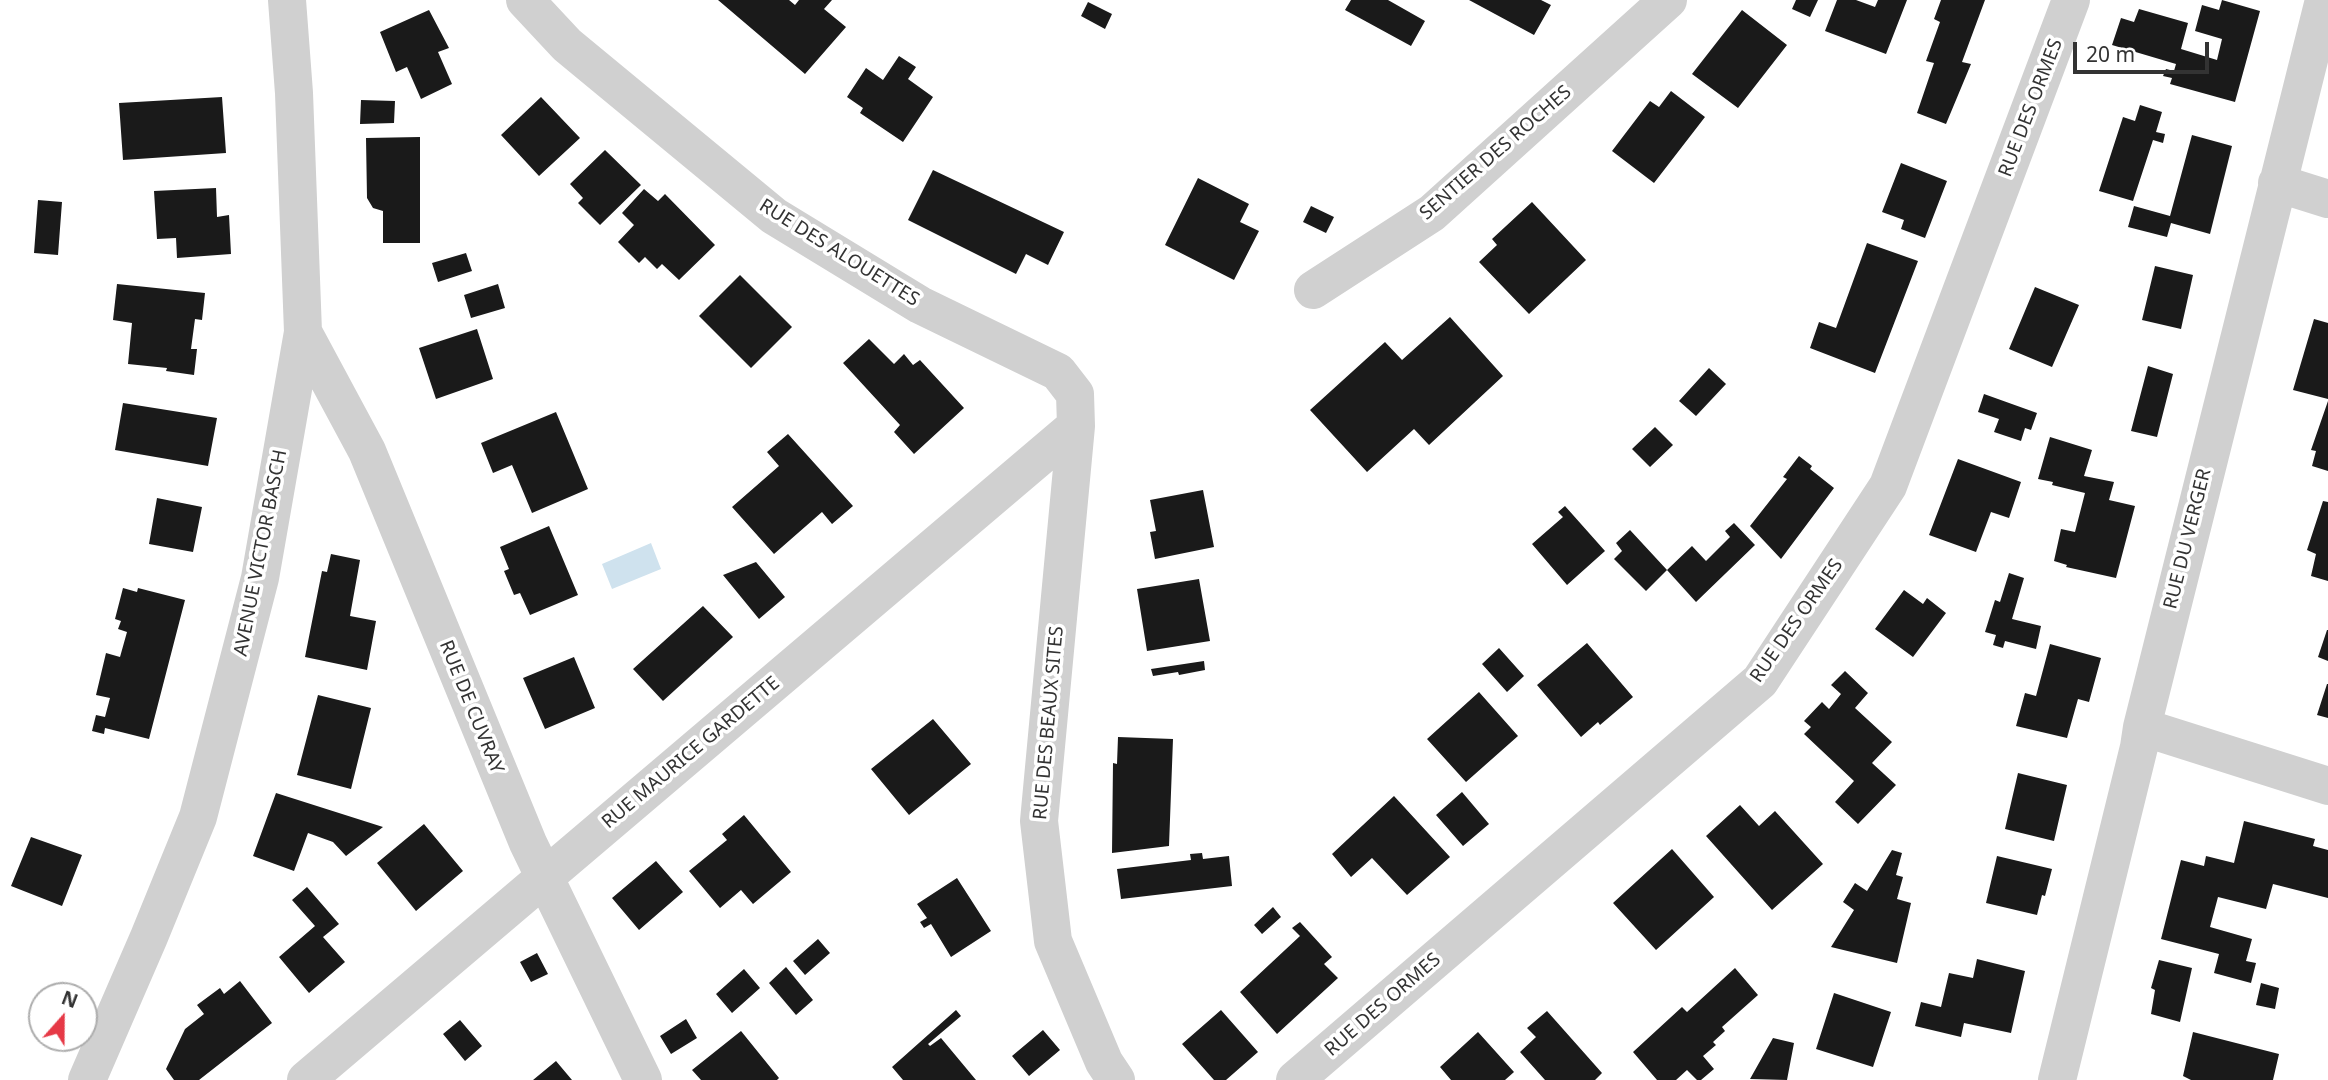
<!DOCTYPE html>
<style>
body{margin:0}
#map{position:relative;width:2328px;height:1080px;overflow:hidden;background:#fff;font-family:"Noto Sans",sans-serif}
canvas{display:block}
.north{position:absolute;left:28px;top:982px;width:70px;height:70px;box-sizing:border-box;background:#fff;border:2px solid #adadad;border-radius:50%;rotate:21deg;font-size:19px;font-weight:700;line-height:28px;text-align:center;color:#333}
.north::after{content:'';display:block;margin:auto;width:24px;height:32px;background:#e63946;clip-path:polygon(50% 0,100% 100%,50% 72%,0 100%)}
.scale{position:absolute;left:2073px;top:42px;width:136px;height:32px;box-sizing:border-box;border:4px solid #333;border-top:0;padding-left:9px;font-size:21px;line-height:24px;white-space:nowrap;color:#333;-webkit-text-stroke:5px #fff;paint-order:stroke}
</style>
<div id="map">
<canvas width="2328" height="1080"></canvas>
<div class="north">N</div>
<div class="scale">20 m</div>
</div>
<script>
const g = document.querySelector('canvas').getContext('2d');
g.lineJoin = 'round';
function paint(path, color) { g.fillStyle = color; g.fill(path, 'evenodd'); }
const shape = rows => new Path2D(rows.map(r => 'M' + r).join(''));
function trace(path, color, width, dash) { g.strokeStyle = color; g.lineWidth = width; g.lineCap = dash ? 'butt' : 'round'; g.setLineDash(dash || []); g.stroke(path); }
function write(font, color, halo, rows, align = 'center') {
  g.font = font + ' "Noto Sans",sans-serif'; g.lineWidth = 7; g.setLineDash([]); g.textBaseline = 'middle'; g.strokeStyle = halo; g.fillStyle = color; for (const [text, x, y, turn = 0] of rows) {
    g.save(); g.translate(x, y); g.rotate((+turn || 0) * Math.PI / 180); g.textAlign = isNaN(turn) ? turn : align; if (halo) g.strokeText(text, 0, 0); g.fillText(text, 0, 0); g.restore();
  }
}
const water = shape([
 [651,543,661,569,612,589,602,564]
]);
const building = shape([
 [718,0,789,0,795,5,799,0,832,0,824,9,846,27,805,74],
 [1351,0,1388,0,1425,21,1411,46,1345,10],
 [1469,0,1541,0,1551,5,1534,35],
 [1796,0,1818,0,1810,17,1792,9],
 [1837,0,1856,0,1875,7,1878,0,1907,0,1886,54,1825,31],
 [1941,0,1985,0,1962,62,1971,64,1946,124,1917,113,1934,63,1926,61,1940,22,1934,19],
 [2222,0,2260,11,2235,102,2170,84,2172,78,2163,76,2166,69,2174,71,2176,64,2112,45,2121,18,2134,22,2139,9,2188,23,2181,49,2217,60,2222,39,2195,31,2202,5,2219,10],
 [1088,2,1112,14,1105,29,1081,16],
 [429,10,449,48,438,52,452,84,421,99,407,67,396,72,380,32],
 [1742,10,1787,45,1738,108,1692,74],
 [899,56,916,67,908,79,933,97,903,142,860,113,863,108,847,97,866,68,883,80],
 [1671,91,1705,117,1654,183,1612,151,1650,101,1659,107],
 [222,97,226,153,123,160,119,103],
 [541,97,580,138,539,176,501,135],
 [361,100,395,101,394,123,360,124],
 [2140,105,2162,112,2156,132,2165,134,2163,143,2153,140,2133,201,2099,191,2123,117,2135,121],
 [2192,135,2232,146,2210,234,2171,223,2167,237,2128,227,2134,206,2170,216],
 [420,137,420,243,383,243,383,211,373,208,367,198,366,138],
 [605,150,641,185,600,225,578,203,583,198,570,184],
 [1901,163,1947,181,1925,238,1901,229,1904,220,1882,212],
 [933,170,1064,232,1048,265,1026,254,1016,274,908,220],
 [1198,178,1249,204,1240,222,1259,231,1234,280,1165,245],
 [216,188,217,217,229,215,231,254,177,258,176,238,157,239,154,191],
 [644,189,658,201,665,194,715,245,679,280,662,264,657,269,645,257,639,263,618,242,634,225,622,213],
 [38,200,62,202,58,255,34,253],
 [1532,202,1586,260,1529,314,1479,262,1497,245,1492,239],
 [1311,206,1334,217,1326,233,1303,222],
 [1867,243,1918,261,1875,373,1810,348,1819,322,1836,328],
 [466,253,472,271,438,282,432,263],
 [2155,266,2193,275,2181,329,2142,320],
 [740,275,792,327,751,368,699,316],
 [117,284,205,293,202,320,195,319,191,349,197,349,194,375,166,371,167,368,128,364,132,323,113,320],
 [498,284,505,308,471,318,464,295],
 [2035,287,2079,305,2052,367,2009,349],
 [1450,317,1503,376,1429,445,1414,429,1367,472,1310,410,1385,342,1402,360],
 [2314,319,2328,323,2328,399,2293,390],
 [477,329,493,379,436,399,419,348],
 [869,339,894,364,904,354,913,365,920,360,964,408,914,454,894,432,900,425,843,363],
 [2148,366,2173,374,2157,437,2131,431],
 [1709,368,1726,384,1696,416,1679,401],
 [1984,394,2037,413,2031,430,2025,428,2021,441,1994,432,1999,419,1978,412],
 [2328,401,2328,471,2312,466,2316,451,2311,450],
 [123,403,217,418,208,466,115,450],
 [556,412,588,489,532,513,512,465,493,473,481,443],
 [1655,427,1673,445,1650,467,1632,449],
 [788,434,853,506,832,524,822,512,774,554,732,507,779,466,767,452],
 [2050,437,2092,450,2084,476,2114,482,2109,500,2135,506,2116,578,2066,567,2067,565,2054,561,2061,529,2075,532,2085,493,2052,485,2053,482,2038,479],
 [1799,456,1812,466,1810,469,1834,488,1781,559,1750,526,1787,479,1783,477],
 [1958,459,2021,482,2009,518,1991,512,1976,552,1929,535],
 [1203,490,1214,547,1155,559,1150,532,1156,531,1150,500],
 [157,498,202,507,193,552,149,544],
 [2323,501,2328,502,2328,581,2311,576,2316,554,2307,550],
 [1565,506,1605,551,1567,585,1532,544,1563,517,1558,512],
 [1734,523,1755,545,1696,602,1667,570,1692,546,1706,561,1730,537,1725,531],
 [549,526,578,595,530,615,520,593,514,595,504,571,509,569,500,547],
 [1630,530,1667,570,1646,591,1614,559,1622,551,1616,543],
 [331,554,360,560,350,616,376,621,367,670,305,657,322,571,327,572],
 [756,562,785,597,759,619,723,575],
 [2009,573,2024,578,2012,619,2041,626,2036,649,2005,641,2003,648,1993,645,1996,635,1985,632,1995,600,2000,602],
 [1199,579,1210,641,1147,651,1137,589],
 [123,588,137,592,138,588,185,600,149,739,105,728,104,734,92,731,96,715,105,717,110,698,96,695,106,653,120,657,127,632,118,629,121,621,115,619],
 [1904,590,1923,604,1927,598,1946,613,1913,657,1875,629],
 [703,606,733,637,663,701,633,669],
 [2327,630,2328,630,2328,661,2318,657],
 [1587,643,1633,697,1600,725,1598,722,1581,737,1537,685],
 [2050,644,2101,658,2089,702,2078,699,2067,738,2016,726,2025,693,2036,696],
 [1499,648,1524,676,1507,692,1482,664],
 [574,657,595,708,545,729,523,678],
 [1204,661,1205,670,1179,675,1178,672,1153,676,1151,669],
 [1845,671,1868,693,1855,708,1892,742,1872,763,1896,785,1858,824,1835,802,1854,781,1804,734,1811,727,1804,721,1822,702,1829,709,1841,694,1831,685],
 [2327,684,2328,684,2328,718,2317,715],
 [1479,692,1518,736,1466,782,1427,739],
 [318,695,371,708,351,789,297,775],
 [933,719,971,764,909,815,871,769],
 [1118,737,1173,739,1169,846,1112,853,1113,763,1117,764],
 [2018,773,2067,785,2054,841,2005,829],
 [1462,792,1489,824,1463,846,1436,815],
 [276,793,383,827,346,856,333,842,308,833,294,871,253,856],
 [1394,796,1450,857,1407,895,1372,858,1351,877,1332,854],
 [1740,805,1759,826,1775,811,1823,864,1772,910,1706,836],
 [744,815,791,872,753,904,741,890,720,908,689,871,727,840,722,834],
 [2244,821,2315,839,2313,846,2328,850,2328,898,2273,884,2266,909,2218,897,2210,927,2252,939,2246,961,2256,963,2251,983,2214,973,2219,954,2161,939,2181,860,2204,866,2206,856,2234,863],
 [424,824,463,871,416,911,377,863],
 [31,837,82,855,62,906,11,886],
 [1672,849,1714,897,1656,950,1613,903],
 [1892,850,1902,853,1896,875,1903,877,1897,899,1911,903,1897,963,1831,947,1854,910,1843,902,1855,883,1867,891],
 [1202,853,1203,859,1229,856,1232,886,1121,899,1117,869,1191,860,1190,854],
 [1997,856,2052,869,2045,896,2042,895,2037,915,1986,903],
 [656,861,683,892,639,930,612,898],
 [957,878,991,931,951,957,931,924,924,928,920,922,927,918,917,904],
 [307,887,339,924,323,937,345,962,309,993,279,957,315,926,292,900],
 [1273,907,1281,917,1262,934,1254,925],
 [1300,922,1332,957,1324,964,1338,978,1277,1034,1240,992,1300,936,1292,928],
 [818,939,830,953,805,975,793,961],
 [537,953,548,974,531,982,520,962],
 [1977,959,2025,971,2011,1033,1964,1023,1961,1037,1915,1026,1921,1002,1941,1007,1949,973,1973,978],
 [2159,960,2192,968,2180,1022,2151,1014,2155,990,2151,988],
 [786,967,813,1000,796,1015,769,983],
 [1735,968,1758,995,1722,1027,1725,1031,1713,1042,1716,1045,1703,1056,1714,1069,1701,1080,1697,1080,1687,1070,1676,1080,1657,1080,1633,1052,1682,1007,1687,1012],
 [744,969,760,988,732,1013,716,994],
 [240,981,272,1023,199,1080,174,1080,166,1069,185,1029,204,1014,197,1005,220,988,224,994],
 [2261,983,2279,988,2275,1009,2256,1005],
 [1834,993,1891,1012,1873,1067,1816,1049],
 [956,1010,961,1016,928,1044,930,1046,941,1038,976,1080,903,1080,892,1067],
 [1221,1010,1258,1052,1226,1080,1214,1080,1182,1044],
 [1547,1011,1602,1073,1595,1080,1545,1080,1520,1052,1536,1037,1527,1028],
 [686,1019,697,1038,671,1054,660,1036],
 [460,1020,482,1046,465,1061,443,1034],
 [1043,1030,1060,1050,1029,1076,1012,1056],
 [741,1031,779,1078,777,1080,701,1080,692,1070],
 [1478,1032,1514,1072,1505,1080,1451,1080,1440,1067],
 [2193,1032,2279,1054,2273,1080,2191,1080,2183,1076],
 [1773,1038,1794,1043,1787,1080,1750,1079],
 [556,1061,572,1080,533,1080]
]);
const minor = shape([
 [525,0,567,45,774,216,920,305,1058,372,1075,394,1076,426,1039,821,1053,941,1104,1062,1116,1080],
 [2277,183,2328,199],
 [1313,290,1432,213,1668,0],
 [303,332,367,451,528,843,643,1080],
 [2142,727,2328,786],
 [87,1080,149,937,198,817,260,578,303,332,294,93,287,0],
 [306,1080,1076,426],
 [1295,1080,1760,681,1888,486,2071,0],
 [2057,1080,2139,747,2142,727,2324,0]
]);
const streetNames = [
 ["RUE DES ORMES",2031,108,-69],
 ["SENTIER DES ROCHES",1496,153,-41],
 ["RUE DES ALOUETTES",839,253,32],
 ["RUE DU VERGER",2188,539,-76],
 ["AVENUE VICTOR BASCH",261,553,-79],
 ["RUE DES ORMES",1797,621,-55],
 ["RUE DE CUVRAY",471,707,68],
 ["RUE DES BEAUX SITES",1049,723,-85],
 ["RUE MAURICE GARDETTE",691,753,-40],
 ["RUE DES ORMES",1383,1005,-41]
];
paint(water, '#cfe2ee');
paint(building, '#1a1a1a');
trace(minor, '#d0d0d0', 38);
write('19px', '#333', '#fff', streetNames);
</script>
